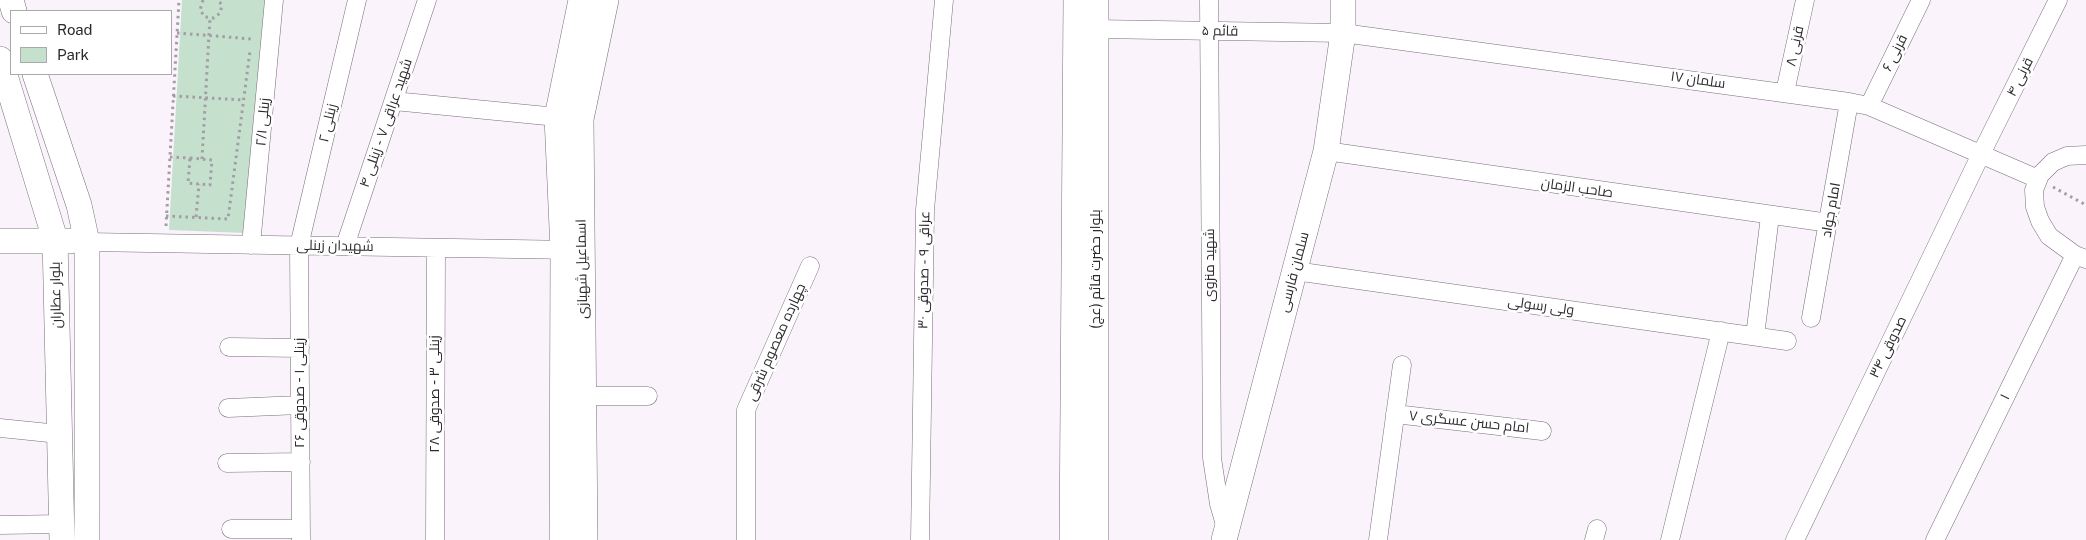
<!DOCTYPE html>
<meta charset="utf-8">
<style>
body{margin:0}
#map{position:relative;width:2086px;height:540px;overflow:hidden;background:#fbf3fc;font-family:"Public Sans",sans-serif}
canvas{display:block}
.legend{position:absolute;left:10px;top:10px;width:162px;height:65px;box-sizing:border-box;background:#fff;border:1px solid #abaaab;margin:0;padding:6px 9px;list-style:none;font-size:15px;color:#2d2a2e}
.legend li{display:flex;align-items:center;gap:10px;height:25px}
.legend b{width:25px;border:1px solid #abaaab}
</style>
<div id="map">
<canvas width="2086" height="540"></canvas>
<ul class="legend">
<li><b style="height:6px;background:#fff"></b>Road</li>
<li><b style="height:14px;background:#c5e1ce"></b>Park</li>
</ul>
</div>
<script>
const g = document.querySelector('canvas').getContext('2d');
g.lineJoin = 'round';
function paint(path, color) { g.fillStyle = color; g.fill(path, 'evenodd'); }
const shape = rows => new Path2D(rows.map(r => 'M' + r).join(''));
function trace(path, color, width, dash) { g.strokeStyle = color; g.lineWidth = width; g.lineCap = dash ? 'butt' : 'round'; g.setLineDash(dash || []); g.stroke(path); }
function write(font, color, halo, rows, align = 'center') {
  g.font = font + ' "Public Sans",Cairo,sans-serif'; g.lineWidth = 5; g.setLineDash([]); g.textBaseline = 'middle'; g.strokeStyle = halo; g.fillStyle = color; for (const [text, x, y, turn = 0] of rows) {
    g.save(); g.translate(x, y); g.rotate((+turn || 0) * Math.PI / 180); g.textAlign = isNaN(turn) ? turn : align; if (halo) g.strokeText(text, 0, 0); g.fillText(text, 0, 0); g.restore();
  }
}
const green = shape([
 [182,0,269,0,245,233,169,230]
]);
const path = shape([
 [203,0,200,10,205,17,214,18,220,13,222,5,218,0],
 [177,33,252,39],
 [173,96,244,100],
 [170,157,190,158],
 [190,158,212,160,210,185,188,183,190,158],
 [202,159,210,17],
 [2053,187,2086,205],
 [166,216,228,219,250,51],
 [196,217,199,184],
 [166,226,179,0]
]);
const street = shape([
 [1209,0,1212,458,1219,504,1226,528],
 [1096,29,1343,33,1849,102,1869,106,2038,179],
 [1785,92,1805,0],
 [394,101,557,117],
 [1869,106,1921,0],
 [1326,151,1829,223],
 [87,242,575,250],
 [251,245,274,0],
 [345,246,427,0],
 [2086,259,2075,255,2049,236,2040,221,2035,207,2034,190,2040,175,2053,162,2067,156,2086,155],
 [1295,271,1787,341],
 [1811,318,1849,102],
 [1755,336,1770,216],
 [229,347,300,348],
 [584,396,648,396],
 [228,408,300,405],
 [1395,414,1542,431],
 [0,428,59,434],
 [227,463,301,462],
 [0,525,61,524],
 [231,529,301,529],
 [301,540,299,246,357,0],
 [435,540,436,248],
 [746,540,746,410,810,266],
 [920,540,925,210,944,0],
 [1378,540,1402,365],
 [1594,540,1597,529],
 [1670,540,1721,331],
 [1795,540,1981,154,2058,0],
 [1935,540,2075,255]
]);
const secondary = shape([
 [11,0,14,11],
 [0,59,55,239,62,540],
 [35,74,79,205,87,242,87,540],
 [0,241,70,241],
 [562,540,563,250,557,117,581,0],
 [585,540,581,119,606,0],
 [1072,540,1076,0],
 [1096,540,1096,0],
 [1224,540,1326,151,1343,33,1343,0]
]);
const streetNames = [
 ["قائم ۵",1220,31,1],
 ["قرنی ۸",1795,46,-78],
 ["قرنی ۶",1895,53,-64],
 ["قرنی ۴",2020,77,-63],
 ["سلمان ۱۷",1698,80,8],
 ["زینلی ۲/۱",263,122,-85],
 ["زینلی ۲",328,123,-77],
 ["شهید عراقی ۷ - زینلی ۴",386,123,-71],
 ["صاحب الزمان",1577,188,8],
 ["امام جواد",1831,210,-80],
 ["شهیدان زینلی",335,246,1],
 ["شهید منزوی",1210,265,-90],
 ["اسماعیل شهبازی",582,269,-91],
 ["بلوار حضرت قائم (عج)",1096,269,-90],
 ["عراقی ۹ - صدوقی ۳۰",924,270,-89],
 ["سلمان فارسی",1294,272,-75],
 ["بلوار عطاران",56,295,-91],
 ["ولی رسولی",1541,306,8],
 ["چهارده معصوم شرقی",776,342,-66],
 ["صدوقی ۳۴",1888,347,-64],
 ["زینلی ۱ - صدوقی ۲۶",300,393,-90],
 ["زینلی ۳ - صدوقی ۲۸",435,394,-90],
 ["۱",2005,397,-64],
 ["امام حسن عسگری ۷",1469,422,6]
];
paint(green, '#c5e1ce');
trace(street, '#766f77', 19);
trace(secondary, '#766f77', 26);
trace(path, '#a39da4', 3, [2.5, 4]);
trace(street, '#fff', 18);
trace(secondary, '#fff', 25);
write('14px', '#2d2a2e', '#fff', streetNames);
</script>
